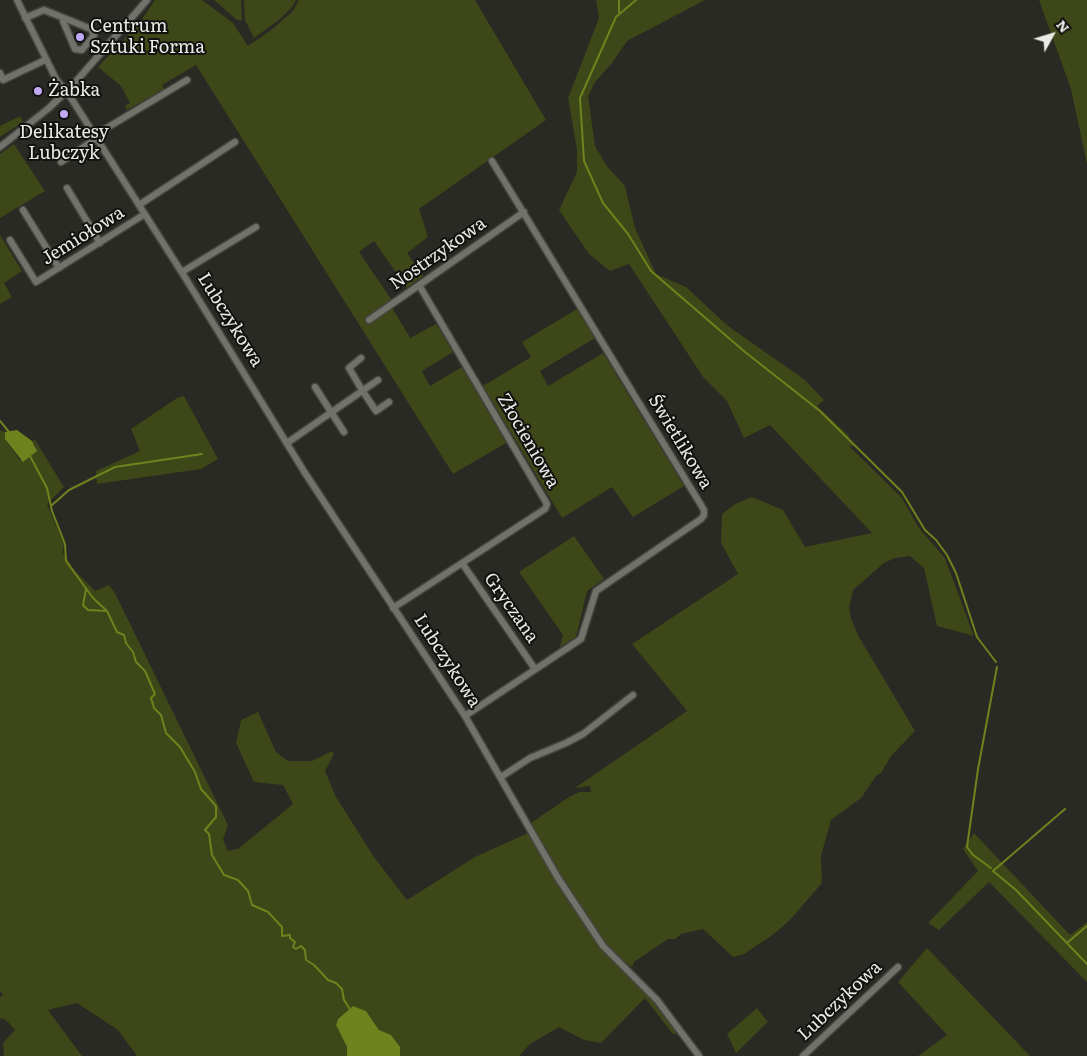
<!DOCTYPE html>
<meta charset="utf-8">
<style>
body{margin:0}
#map{position:relative;width:1087px;height:1056px;overflow:hidden;background:#282a23;font-family:Literata,serif}
canvas{display:block}
.north{position:absolute;left:1027px;top:10px;width:50px;height:50px;-webkit-text-stroke:4px #11120f;paint-order:stroke;rotate:51deg;font-size:14px;font-weight:700;line-height:20px;text-align:center;color:#e9eae5}
.north::after{content:'';display:block;margin:auto;width:18px;height:22px;background:#e9eae5;clip-path:polygon(50% 0,100% 100%,50% 72%,0 100%)}
</style>
<div id="map">
<canvas width="1087" height="1056"></canvas>
<div class="north">N</div>
</div>
<script>
const g = document.querySelector('canvas').getContext('2d');
g.lineJoin = 'round';
function paint(path, color) { g.fillStyle = color; g.fill(path, 'evenodd'); }
const shape = rows => new Path2D(rows.map(r => 'M' + r).join(''));
function trace(path, color, width, dash) { g.strokeStyle = color; g.lineWidth = width; g.lineCap = dash ? 'butt' : 'round'; g.setLineDash(dash || []); g.stroke(path); }
function write(font, color, halo, rows, align = 'center') {
  g.font = font + ' Literata,serif'; g.lineWidth = 4; g.setLineDash([]); g.textBaseline = 'middle'; g.strokeStyle = halo; g.fillStyle = color; for (const [text, x, y, turn = 0] of rows) {
    g.save(); g.translate(x, y); g.rotate((+turn || 0) * Math.PI / 180); g.textAlign = isNaN(turn) ? turn : align; if (halo) g.strokeText(text, 0, 0); g.fillText(text, 0, 0); g.restore();
  }
}
const green = shape([
 [155,0,202,0,233,23,248,46,270,31,292,12,299,0,475,0,546,120,419,209,428,237,407,253,423,276,407,288,374,241,359,252,391,299,383,314,393,309,410,338,436,324,453,352,422,371,430,386,462,367,506,443,453,474,196,65,162,85,164,89,127,110,125,106,130,103,121,86,98,67,138,25],
 [214,0,241,0,242,20,237,20],
 [244,0,296,0,292,7,280,19,254,38,245,20],
 [596,0,705,0,627,41,612,63,595,82,588,96,595,146,606,165,625,186,635,228,656,274,686,287,728,326,805,380,824,400,817,406,848,435,854,447,848,445,902,498,919,528,945,558,974,636,937,626,924,568,910,556,895,558,884,563,853,590,849,607,851,619,859,637,915,731,891,756,881,773,876,776,861,798,831,820,821,856,822,883,789,921,774,934,744,954,733,957,703,929,681,934,675,939,668,939,634,962,632,967,615,955,605,944,560,876,531,823,569,797,579,792,591,792,590,786,575,788,687,711,632,644,738,574,721,543,722,514,735,504,752,497,783,510,805,547,872,533,770,425,744,438,727,401,703,377,629,264,610,271,589,254,559,210,577,172,577,150,568,98,599,18],
 [1039,0,1087,0,1087,164,1071,89],
 [20,116,23,122,0,137,0,126],
 [14,144,45,191,0,218,0,154],
 [0,235,22,271,4,283,12,297,0,304],
 [577,309,595,338,540,371,548,386,603,353,684,486,633,517,612,487,562,518,483,386,531,357,522,342],
 [184,396,218,459,201,469,97,484,96,471,140,451,131,429,177,398],
 [0,430,5,432,5,439,20,460,36,447,32,441,35,440,64,487,47,504,64,544,63,553,76,572,95,591,109,585,115,593,228,825,223,840,228,851,238,849,293,804,283,785,254,782,236,743,241,720,258,712,276,752,288,761,312,761,332,751,334,754,325,771,336,797,374,857,407,900,475,857,528,833,549,870,604,953,644,989,677,1030,676,1034,672,1033,645,998,601,1043,584,1040,559,1027,530,1044,519,1056,400,1056,385,1033,379,1030,366,1011,353,1006,338,1019,336,1025,347,1047,347,1056,137,1056,118,1030,77,1003,48,1010,82,1056,4,1056,3,1043,15,1030,6,1020,0,1018,0,997,3,995,0,991],
 [574,536,604,579,587,591,576,637,560,647,563,635,519,572],
 [974,833,1070,935,1087,922,1087,982,989,882,939,930,928,923,978,871,963,849],
 [927,948,1030,1056,918,1056,947,1035,898,982],
 [757,1008,768,1022,736,1053,727,1034]
]);
const water = shape([
 [17,430,32,441,37,451,23,462,5,439,5,432],
 [353,1006,366,1011,379,1030,391,1035,400,1047,400,1056,347,1056,347,1047,336,1025,338,1019]
]);
const stream = shape([
 [636,0,616,17,580,98,584,161,603,203,628,234,651,271,745,352,820,411,902,492,925,530,936,540,947,555,956,573,977,637,996,662],
 [619,12,619,0],
 [0,421,9,432],
 [30,456,47,488,52,511,65,544,66,561,93,598,107,611,117,632,124,635,126,643,133,652,136,662,145,671,155,694,151,698,154,708,161,715,166,733,180,747,195,772,201,789,216,806,216,817,205,830,209,834,212,855,224,875,238,880,248,891,252,905,268,912,282,927,282,936,290,935,290,938,295,942,293,947,296,949,301,946,305,950,306,960,314,965,328,980,336,983,342,989,344,1000,351,1011],
 [52,505,69,490,115,467,202,454],
 [86,589,83,605,88,610,107,611],
 [1065,809,993,871,1016,890,1087,964],
 [991,868,973,855,967,847,978,769,997,667],
 [1068,942,1087,926]
]);
const minor = shape([
 [17,0,56,79,71,98,186,279,305,473,465,716,558,878,603,946,657,1000,699,1056],
 [25,18,44,10,64,18,91,29,94,35,82,50,75,49,63,21,64,18],
 [0,73,3,80,45,60],
 [95,135,187,80],
 [0,147,49,108,72,86,147,0],
 [61,162,97,138],
 [67,188,100,243],
 [139,205,235,142],
 [23,210,59,268],
 [10,240,36,282,145,214],
 [182,272,256,227],
 [369,320,524,212],
 [361,358,349,368,362,390,376,411,389,402],
 [315,387,344,432],
 [287,443,378,380],
 [462,563,535,669],
 [393,608,545,509,547,504,419,285],
 [465,716,581,639,596,591,701,519,704,515,704,510,492,161],
 [501,777,530,758,566,743,583,734,633,695],
 [803,1056,898,967]
]);
const markers = [
 [80,37,5,"#c2a8f2"],
 [38,91,5,"#c2a8f2"],
 [64,114,5,"#c2a8f2"]
];
const poiNames = [
 ["Centrum",90,27],
 ["Sztuki Forma",90,48],
 ["Żabka",48,91],
 ["Delikatesy",64,133,"center"],
 ["Lubczyk",64,154,"center"]
];
const streetNames = [
 ["Jemiołowa",83,236,-32],
 ["Nostrzykowa",438,254,-35],
 ["Lubczykowa",230,320,58],
 ["Złocieniowa",528,441,60],
 ["Świetlikowa",680,442,59],
 ["Gryczana",511,608,55],
 ["Lubczykowa",447,661,57],
 ["Lubczykowa",840,1001,-43]
];
paint(green, '#3d4717');
paint(water, '#6f821e');
trace(stream, '#6f821e', 2);
trace(minor, '#454640', 9);
trace(minor, '#71736b', 6);
for (const [x, y, r, color] of markers) { const dot = new Path2D(); dot.arc(x, y, r, 0, 2 * Math.PI); g.fillStyle = color; g.fill(dot); trace(dot, '#11120f', 2); }
write('18px', '#e9eae5', '#11120f', poiNames, 'left');
write('18px', '#e9eae5', '#11120f', streetNames);
</script>
